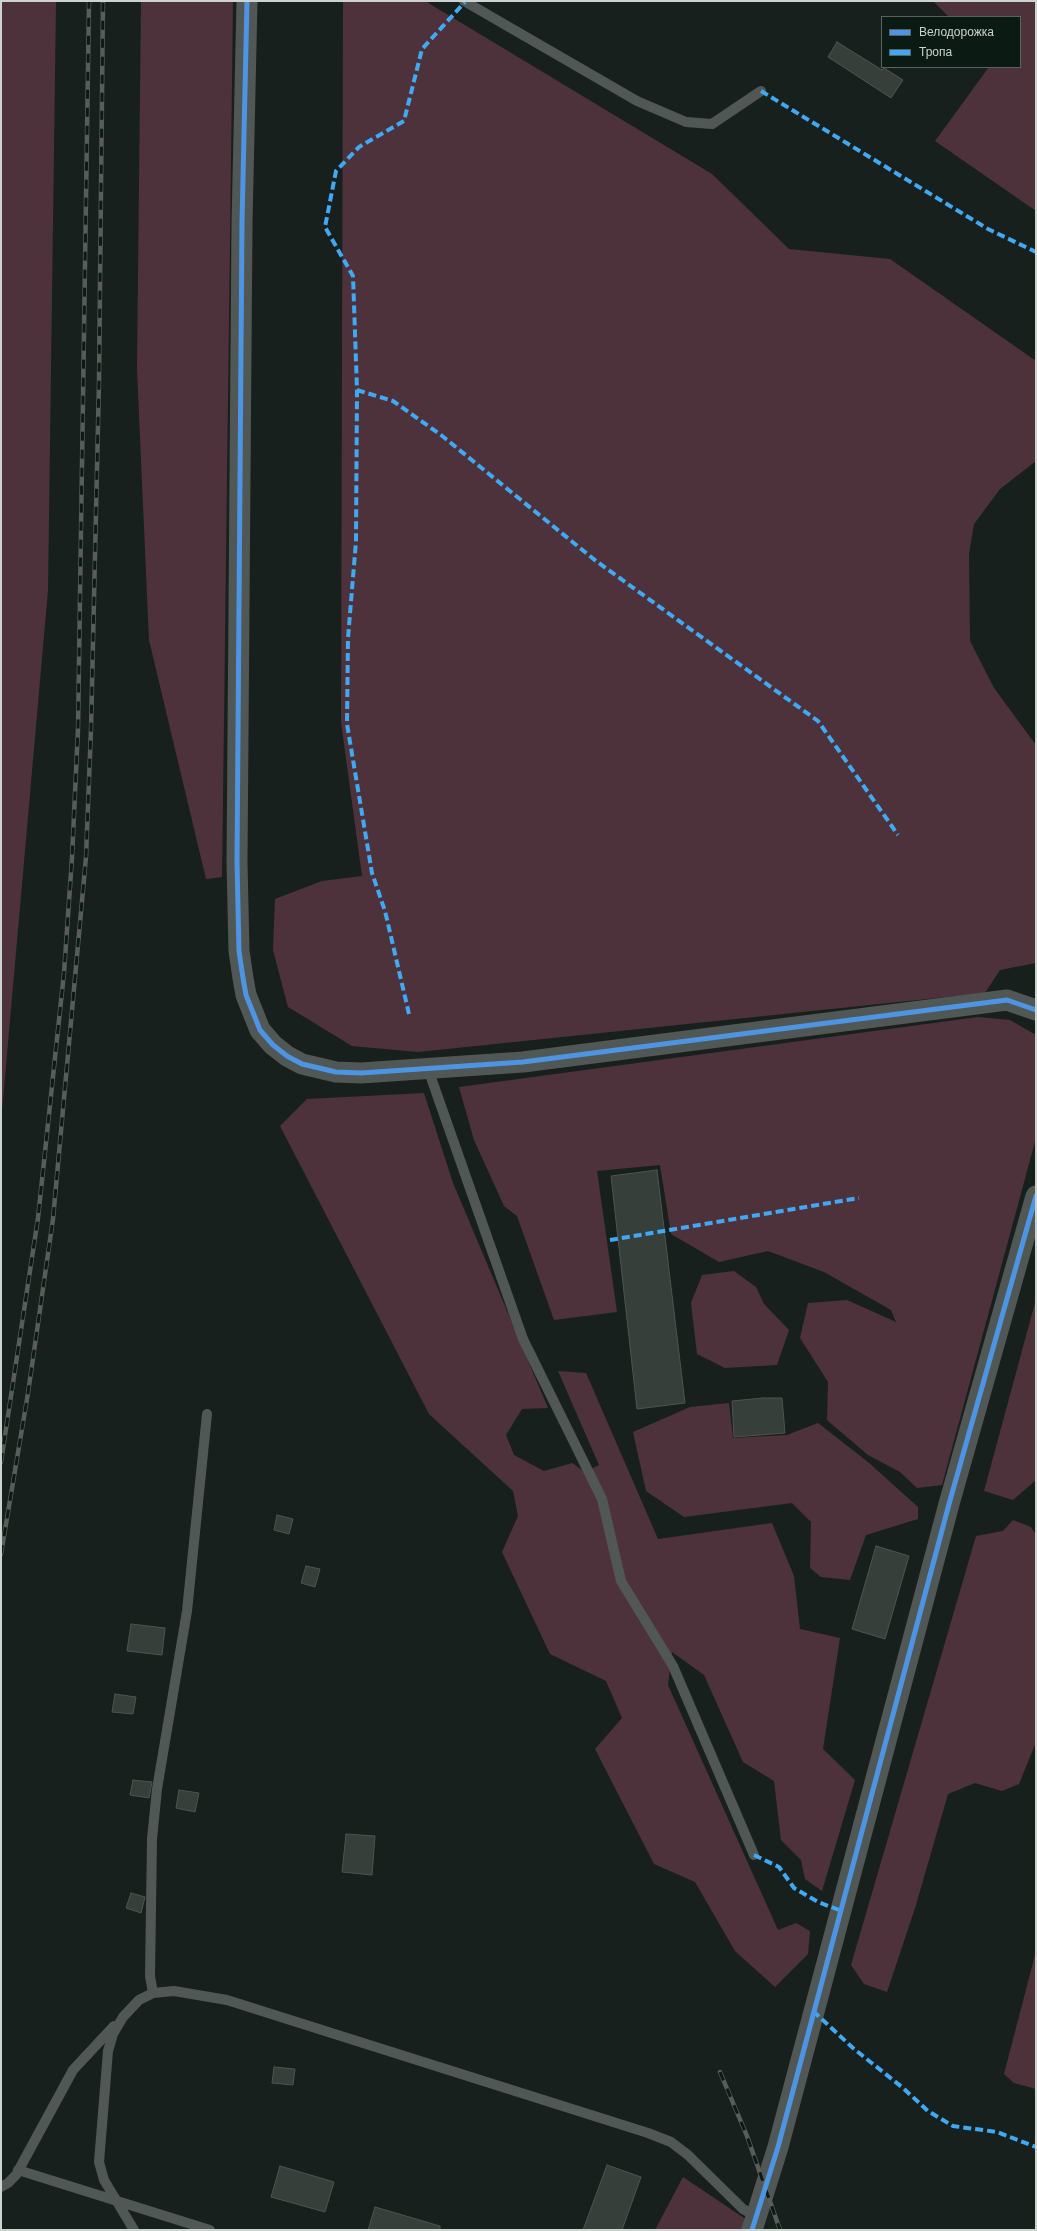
<!DOCTYPE html>
<meta charset="utf-8">
<style>
body{margin:0}
#map{position:relative;width:1037px;height:2231px;overflow:hidden;background:#18201d;font-family:"DM Sans",sans-serif}
canvas{display:block}
.frame{position:absolute;inset:0;border:2px solid #cbd4cf;pointer-events:none}
.legend{position:absolute;left:881px;top:16px;width:140px;height:52px;box-sizing:border-box;background:#0c1a14;border:1px solid #58645f;margin:0;padding:5px 7px;list-style:none;font-size:12px;color:#cbd4cf}
.legend li{display:flex;align-items:center;gap:8px;height:20px}
.legend b{width:20px;border:1px solid #58645f}
</style>
<div id="map">
<canvas width="1037" height="2231"></canvas>
<div class="frame"></div>
<ul class="legend">
<li><b style="height:5px;background:#4d94e3"></b>Велодорожка</li>
<li><b style="height:5px;background:#3fa9f5"></b>Тропа</li>
</ul>
</div>
<script>
const g = document.querySelector('canvas').getContext('2d');
g.lineJoin = 'round';
function paint(path, color) { g.fillStyle = color; g.fill(path, 'evenodd'); }
const shape = rows => new Path2D(rows.map(r => 'M' + r).join(''));
function trace(path, color, width, dash) { g.strokeStyle = color; g.lineWidth = width; g.lineCap = dash ? 'butt' : 'round'; g.setLineDash(dash || []); g.stroke(path); }
const green = shape([
 [1,1,56,1,48,590,1,1122],
 [141,1,233,1,222,877,206,879,149,640,137,369],
 [343,1,425,1,712,174,789,249,890,259,1036,361,1036,461,1000,489,974,524,969,554,970,641,994,688,1036,745,1036,963,1000,970,985,993,418,1052,352,1046,288,1007,273,950,275,899,322,881,362,876,341,722],
 [933,1,1036,1,1036,211,935,141,989,67,1020,67,1020,17,949,17],
 [978,1017,1010,1020,1036,1035,1036,1138,942,1485,917,1488,900,1472,868,1455,827,1420,828,1382,800,1338,808,1303,847,1300,896,1322,891,1310,824,1272,768,1251,719,1262,671,1234,660,1165,597,1171,617,1312,554,1320,517,1216,504,1206,474,1140,459,1087],
 [424,1093,453,1183,548,1408,522,1409,506,1435,514,1455,544,1471,572,1463,585,1472,599,1465,558,1371,586,1373,658,1539,772,1523,794,1576,800,1629,840,1638,823,1749,855,1780,822,1891,805,1879,801,1860,781,1840,774,1781,743,1762,704,1675,672,1652,668,1685,778,1930,796,1923,810,1931,808,1954,775,1987,735,1951,695,1882,654,1864,595,1749,622,1718,606,1681,550,1654,502,1552,518,1516,513,1491,429,1414,280,1126,307,1099],
 [734,1271,756,1287,764,1304,789,1330,777,1365,725,1368,697,1354,691,1303,702,1275],
 [1036,1299,1036,1480,1013,1500,984,1491],
 [729,1403,733,1438,787,1435,818,1423,868,1462,918,1507,918,1519,866,1535,850,1580,821,1577,810,1568,811,1522,792,1503,684,1517,646,1491,633,1432,690,1407],
 [1013,1520,1031,1527,1036,1535,1036,1742,1019,1784,1002,1791,975,1783,948,1794,916,1905,887,1992,864,1984,851,1965,976,1536,1003,1531],
 [1036,1951,1036,2089,1014,2083,1004,2074],
 [683,2177,747,2220,744,2230,655,2230]
]);
const building = shape([
 [837,42,882,70,884,68,903,80,891,98,828,57,837,42],
 [657,1170,685,1403,637,1409,611,1176,657,1170],
 [763,1398,782,1398,785,1433,734,1437,732,1401,763,1398],
 [277,1515,293,1519,289,1534,274,1530,277,1515],
 [876,1546,909,1556,885,1639,852,1629,876,1546],
 [306,1566,320,1569,315,1587,301,1583,306,1566],
 [131,1624,165,1628,162,1655,127,1651,131,1624],
 [115,1694,136,1697,133,1714,112,1712,115,1694],
 [133,1780,152,1782,149,1798,130,1795,133,1780],
 [179,1790,199,1793,195,1812,176,1808,179,1790],
 [346,1834,375,1836,372,1875,342,1872,346,1834],
 [131,1893,145,1897,141,1913,126,1908,131,1893],
 [274,2067,295,2069,293,2085,272,2083,274,2067],
 [607,2165,641,2177,622,2230,583,2230,607,2165],
 [280,2166,334,2182,325,2212,271,2197,280,2166],
 [375,2207,440,2226,440,2230,368,2230,375,2207]
]);
const service = shape([
 [464,1,637,101,686,122,712,124,761,91],
 [428,1069,523,1339,602,1499,621,1581,673,1666,754,1855],
 [153,1993,150,1976,152,1839,157,1789,187,1611,207,1414],
 [18,2170,210,2230],
 [1,2187,8,2183,16,2175,73,2070,114,2026],
 [134,2230,104,2180,99,2162,108,2051,113,2034,123,2017,139,2000,153,1993,174,1991,227,2000,648,2133,671,2142,688,2155,743,2209,756,2216]
]);
const minor = shape([
 [247,1,242,223,237,862,239,951,243,978,246,995,260,1030,273,1045,287,1056,302,1064,336,1072,361,1073,523,1062,1007,1000,1036,1010],
 [752,2230,778,2147,949,1504,1036,1196]
]);
const rail = shape([
 [1,1462,38,1218,64,973,72,858,78,729,89,1],
 [1,1554,28,1393,53,1219,86,857,91,729,99,382,103,1],
 [720,2072,747,2136,780,2230]
]);
const quiet = shape([
 [761,91,988,229,1036,252],
 [357,390,393,401,441,435,596,561,818,721,898,835],
 [409,1014,385,911,372,873,347,724,348,638,356,541,357,390,353,276,325,227,336,171,359,147,404,121,422,49,465,2],
 [610,1240,859,1198],
 [754,1855,779,1867,794,1888,818,1902,839,1910],
 [813,2011,853,2048,903,2088,928,2111,953,2126,997,2132,1036,2147]
]);
const cycleway = shape([
 [247,1,242,223,237,862,239,951,243,978,246,995,260,1030,273,1045,287,1056,302,1064,336,1072,361,1073,523,1062,1007,1000,1036,1010],
 [752,2230,778,2147,949,1504,1036,1196]
]);
paint(green, '#4e323b');
paint(building, '#373f3b');
trace(building, '#4d5451', 1);
trace(service, '#515754', 10);
trace(minor, '#515754', 21);
trace(rail, '#585d5a', 4.5);
trace(rail, '#0c1a14', 3, [9]);
trace(quiet, '#3fa9f5', 4, [8, 4]);
trace(cycleway, '#4d94e3', 5);
</script>
